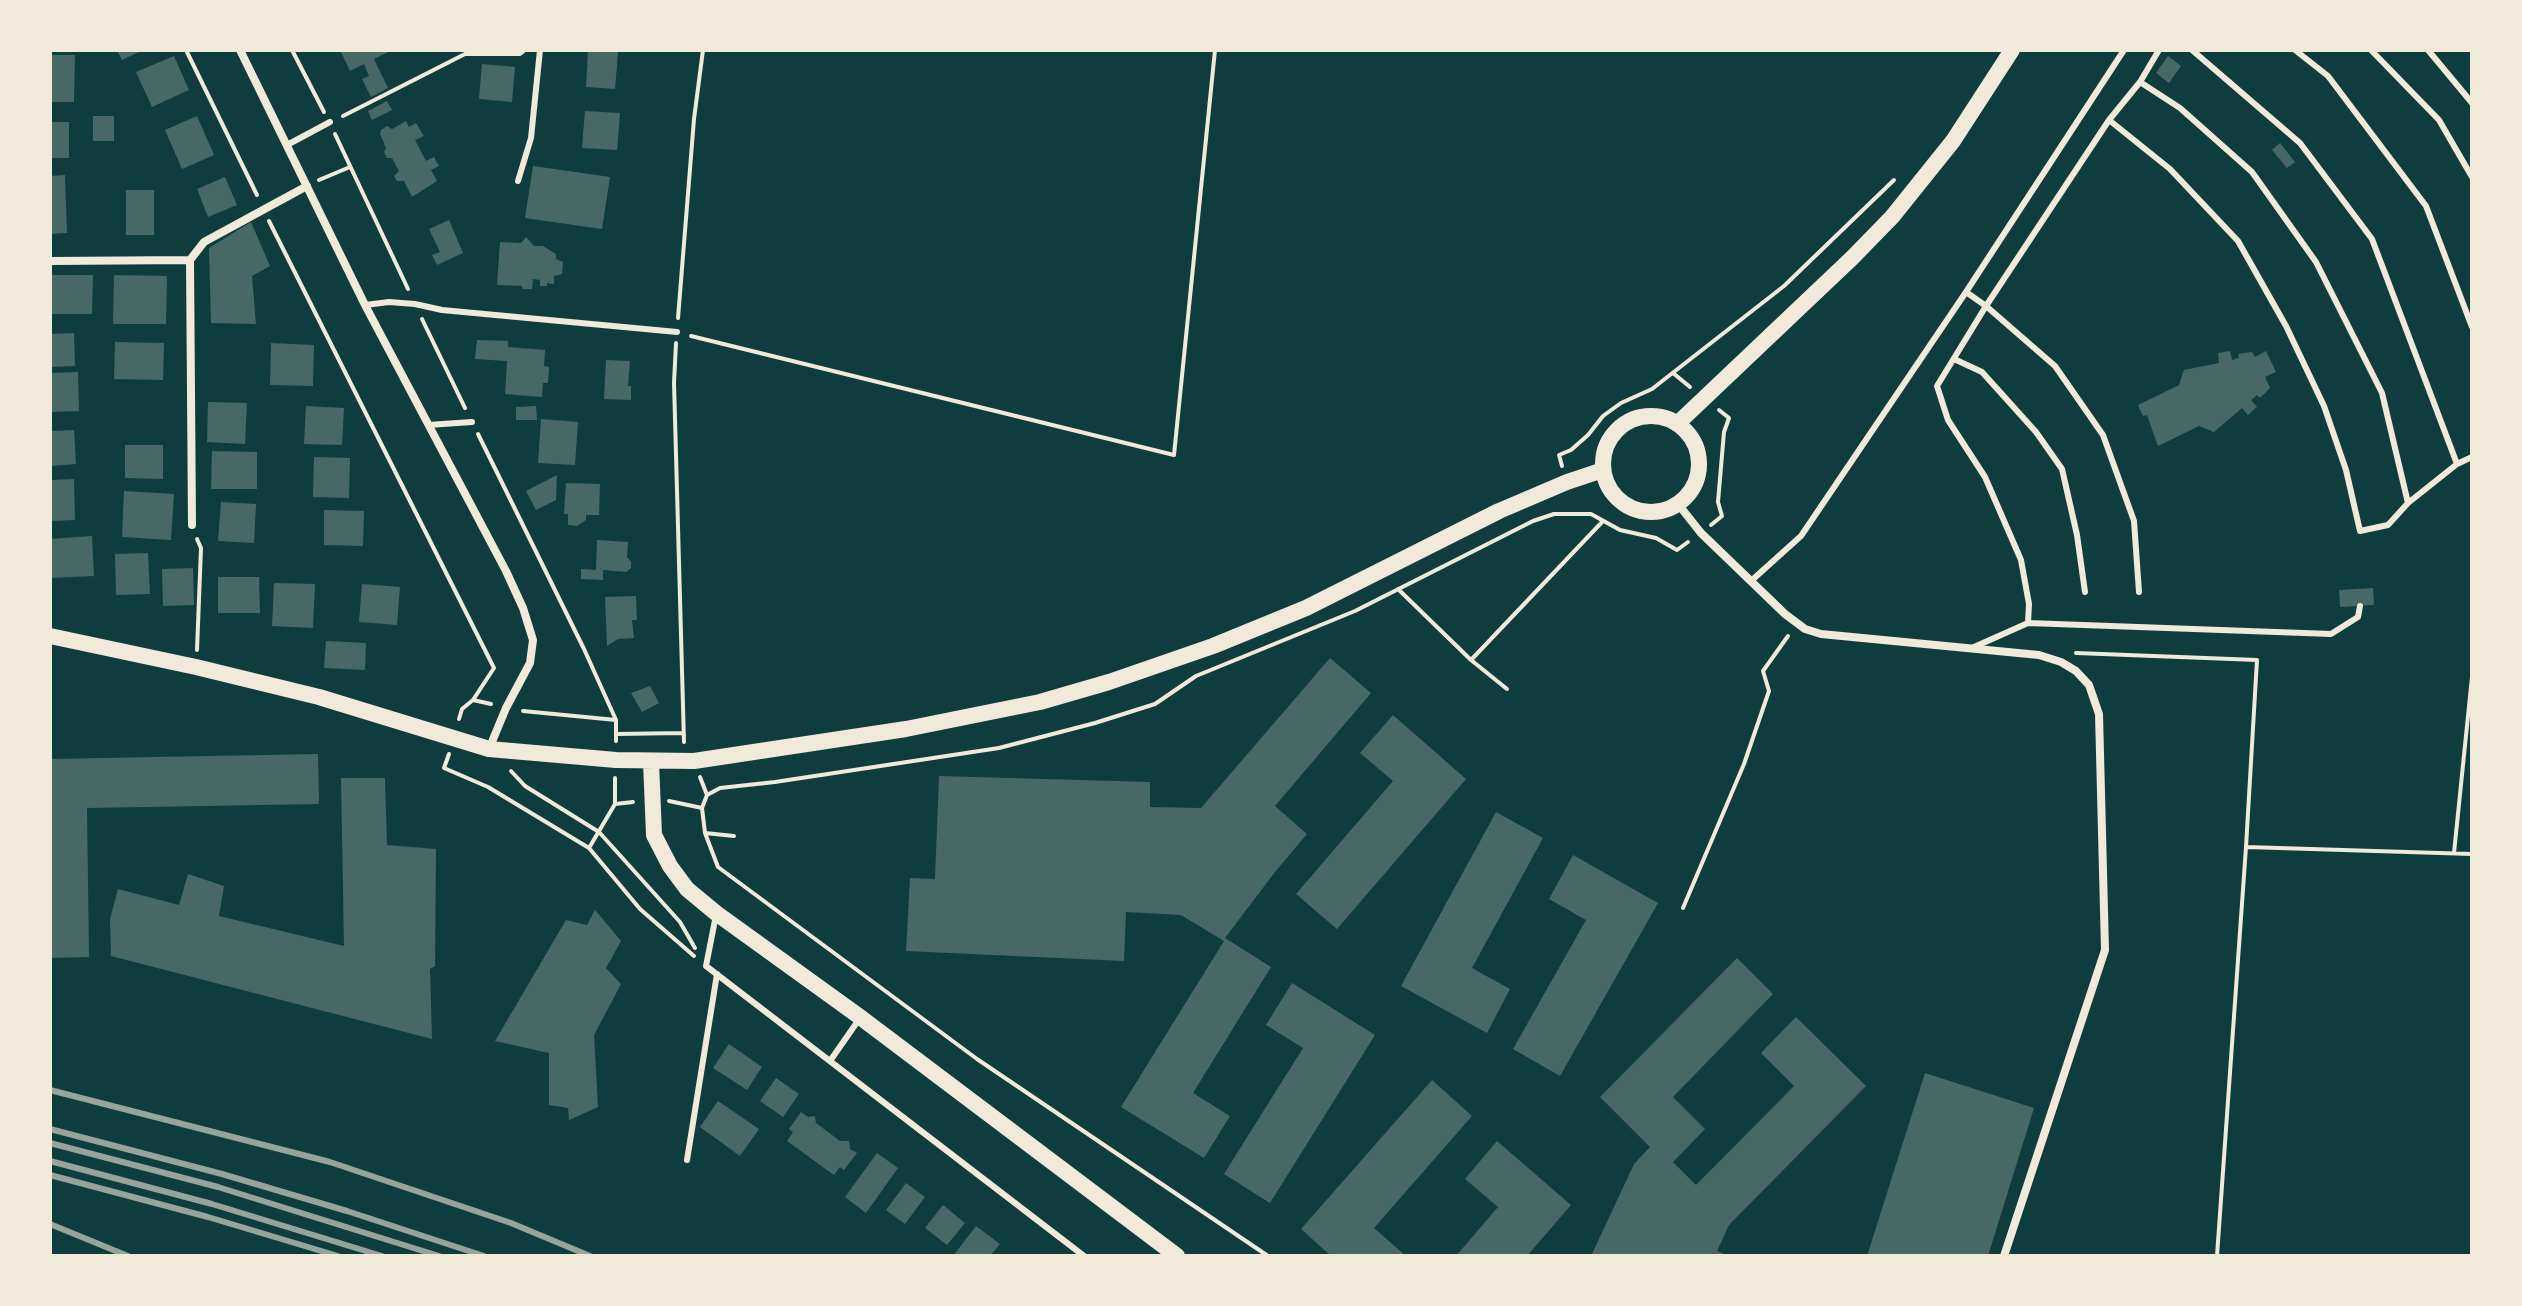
<!DOCTYPE html>
<style>
body{margin:0}
#map{position:relative;width:2522px;height:1306px;overflow:hidden;background:#0f3d3e;font-family:Jost,sans-serif}
canvas{display:block}
.frame{position:absolute;inset:0;border:52px solid #f1e9da;pointer-events:none}
</style>
<div id="map">
<canvas width="2522" height="1306"></canvas>
<div class="frame"></div>
</div>
<script>
const g = document.querySelector('canvas').getContext('2d');
g.lineJoin = 'round';
function paint(path, color) { g.fillStyle = color; g.fill(path, 'evenodd'); }
const shape = rows => new Path2D(rows.map(r => 'M' + r).join(''));
function trace(path, color, width, dash) { g.strokeStyle = color; g.lineWidth = width; g.lineCap = dash ? 'butt' : 'round'; g.setLineDash(dash || []); g.stroke(path); }
const building = shape([
 [117,50,143,50,122,60],
 [340,50,392,50,374,59,388,88,371,97,362,79,369,76,364,64,350,71],
 [588,50,618,52,615,89,586,87],
 [50,55,75,55,74,102,50,102],
 [174,56,189,90,152,107,136,72],
 [2168,56,2181,66,2169,83,2156,73],
 [482,64,515,67,512,102,479,99],
 [387,101,392,110,372,120,368,111],
 [585,111,620,113,617,150,582,148],
 [93,116,114,116,114,141,93,141],
 [197,116,214,155,182,169,165,130],
 [406,121,409,127,416,123,424,136,415,140,426,161,434,157,439,166,431,170,437,181,412,197,404,181,397,181,394,176,399,171,392,158,387,158,384,152,386,148,380,134,381,130,387,126,392,129],
 [50,122,69,122,69,158,50,158],
 [2280,143,2295,162,2287,168,2272,150],
 [533,166,610,177,602,229,525,218],
 [65,175,67,233,50,234,50,176],
 [225,177,237,205,208,217,197,189],
 [126,190,154,190,154,235,126,235],
 [449,220,463,253,437,265,432,255,440,252,429,229],
 [251,222,270,266,252,276,256,324,211,323,209,248],
 [526,237,534,246,543,246,556,254,556,259,563,262,562,274,554,276,554,284,547,283,547,286,540,286,540,280,533,279,532,289,522,289,522,286,497,285,500,242,521,243],
 [50,275,93,275,92,314,50,314],
 [114,275,167,276,166,324,113,324],
 [74,333,75,366,50,367,50,334],
 [477,340,508,341,508,347,545,350,544,366,549,367,548,383,543,383,542,397,505,394,507,361,475,359],
 [115,342,164,343,163,380,114,379],
 [271,343,314,345,313,386,270,385],
 [2230,351,2232,360,2239,358,2238,354,2252,352,2255,357,2266,351,2276,372,2265,377,2270,388,2260,398,2257,395,2251,400,2257,407,2248,415,2242,408,2214,432,2199,426,2158,446,2147,415,2143,416,2138,405,2179,385,2184,370,2219,363,2218,353],
 [606,360,630,361,628,386,631,386,631,400,604,399],
 [78,372,79,411,50,412,50,373],
 [208,402,247,403,245,444,207,442],
 [306,406,344,408,342,445,304,444],
 [536,406,537,420,516,420,516,407],
 [541,419,578,422,575,465,538,463],
 [74,430,76,464,50,466,50,431],
 [125,445,163,445,163,479,125,478],
 [212,451,257,452,257,489,211,489],
 [314,457,350,458,349,498,313,497],
 [557,475,556,500,536,510,526,491],
 [74,479,75,520,50,521,50,480],
 [566,483,600,484,599,515,586,515,586,520,577,526,568,525,568,514,564,514],
 [124,491,174,494,171,540,122,537],
 [221,502,256,504,254,543,218,541],
 [324,510,364,511,363,546,324,545],
 [92,536,94,576,50,578,50,539],
 [597,540,628,542,627,557,631,562,631,568,626,572,603,570,603,580,581,579,581,569,596,570],
 [148,553,150,594,116,595,115,554],
 [193,568,194,605,163,606,162,569],
 [218,577,259,577,260,613,218,613],
 [274,583,315,584,313,628,272,626],
 [362,584,400,587,397,625,359,622],
 [2373,588,2374,605,2340,607,2339,590],
 [636,596,637,620,632,620,634,638,618,639,607,646,605,597],
 [326,641,366,643,365,670,324,668],
 [1330,658,1371,693,1275,806,1307,834,1275,872,1225,938,1271,967,1193,1093,1230,1116,1204,1158,1121,1107,1224,941,1181,915,1126,912,1124,961,906,951,910,878,935,879,939,776,1150,782,1150,807,1201,808],
 [650,686,659,703,642,712,631,693],
 [1393,715,1466,779,1337,929,1296,894,1393,781,1360,753],
 [318,754,319,804,87,808,89,957,50,958,50,759],
 [341,778,385,778,387,845,436,849,435,966,430,969,432,1039,111,956,110,919,118,889,179,905,188,874,224,886,219,916,344,946],
 [1496,812,1543,838,1472,968,1510,989,1487,1033,1401,986],
 [1573,855,1658,903,1560,1076,1513,1049,1586,920,1549,899],
 [595,910,621,941,606,968,621,984,594,1035,598,1107,569,1120,568,1108,549,1105,549,1053,495,1041,566,920,587,925],
 [1737,958,1773,994,1673,1097,1705,1129,1673,1162,1696,1185,1794,1086,1761,1053,1796,1017,1866,1086,1729,1225,1717,1251,1729,1256,1591,1256,1634,1164,1650,1147,1600,1097],
 [1292,983,1375,1035,1270,1203,1224,1174,1303,1048,1266,1025],
 [729,1044,762,1067,747,1090,713,1068],
 [1925,1073,2034,1108,1988,1256,1867,1256],
 [776,1078,799,1094,783,1117,760,1101],
 [1432,1080,1472,1116,1374,1228,1406,1256,1331,1256,1301,1229],
 [718,1101,759,1129,740,1156,700,1127],
 [801,1112,808,1117,815,1116,816,1123,840,1141,849,1141,850,1149,857,1153,844,1170,840,1167,834,1175,787,1141,793,1132,789,1129],
 [1497,1141,1571,1205,1527,1256,1456,1256,1498,1207,1465,1179],
 [877,1153,898,1168,866,1213,845,1197],
 [906,1183,925,1197,905,1224,886,1210],
 [943,1205,965,1223,947,1245,925,1228],
 [976,1226,1000,1244,990,1256,953,1256]
]);
const path = shape([
 [186,50,257,195],
 [292,50,324,112],
 [343,116,465,54,520,54,525,50],
 [335,134,408,289],
 [319,180,350,167],
 [269,221,494,668,473,700,462,709,459,719],
 [678,318,694,119,703,50],
 [422,319,465,408],
 [691,336,1174,455,1215,50],
 [676,343,674,383,684,742],
 [1673,373,1690,387],
 [478,434,584,649,616,720,616,741],
 [1562,466,1559,455,1571,450,1588,435,1603,416,1621,403,1652,389,1784,286,1894,180],
 [1711,525,1722,516,1718,502,1724,432,1729,418,1719,410],
 [197,539,201,548,197,650],
 [1398,589,1471,660,1507,689],
 [2076,653,2257,660,2246,847,2217,1256],
 [1471,660,1603,521],
 [473,700,491,704],
 [523,711,616,720],
 [616,734,683,733,684,735],
 [449,754,444,768,488,787,589,848,640,909,694,956],
 [511,771,525,786,599,832,680,922,695,948],
 [700,777,707,795],
 [669,801,702,808],
 [615,804,633,802],
 [705,833,734,836],
 [2246,847,2472,854],
 [589,848,615,804,615,778],
 [2454,853,2472,677],
 [1683,908,1744,764,1769,691,1763,671,1788,636],
 [1268,1256,977,1059,718,867,705,833,702,808,707,795,720,788,775,782,999,748,1095,723,1155,704,1196,676,1355,611,1533,521,1554,514,1591,514,1620,530,1656,538,1677,550,1688,542]
]);
const service = shape([
 [2192,50,2300,143,2372,239,2457,464],
 [2295,50,2328,76,2426,206,2472,327],
 [2371,50,2439,120,2472,177],
 [2428,50,2472,103],
 [2140,82,2159,50],
 [287,145,330,122],
 [518,181,531,138,540,50],
 [1966,292,1986,306,2109,120,2170,169,2238,241,2286,326,2324,406,2346,470,2360,531,2388,525,2408,503,2382,393,2316,262,2252,172,2180,108,2140,82,2109,120],
 [365,305,389,302,415,304,442,310,677,332],
 [1954,359,1982,372,2036,432,2062,469,2077,535,2085,592],
 [428,425,472,422],
 [2408,503,2457,464,2472,457],
 [1751,581,1801,536,1966,292,2124,50],
 [2028,623,2029,604,2021,560,1985,477,1948,420,1937,386,1986,306,2055,366,2103,435,2134,521,2139,592],
 [1974,647,2028,623,2331,634,2358,617,2360,606],
 [716,915,706,966,1084,1256],
 [830,1061,860,1018],
 [687,1160,717,974]
]);
const minor = shape([
 [240,50,365,305,506,571,523,608,533,640,530,663,506,708,489,749],
 [190,260,192,525],
 [50,261,190,260,204,242,307,186],
 [1678,504,1701,533,1785,614,1805,629,1821,634,2039,655,2061,662,2076,671,2089,685,2099,714,2105,950,2004,1256]
]);
const secondary = shape([
 '1603 464a48 48 0 1 1 96 0a48 48 0 1 1-96 0Z',
 [1677,424,1852,258,1892,217,1953,141,2012,50],
 [50,636,196,667,319,697,489,749,616,760,694,761,906,729,1040,702,1109,682,1213,646,1306,608,1499,511,1567,482,1603,470],
 [651,762,654,835,670,866,687,889,716,913,860,1017,1177,1256]
]);
const rail = shape([
 [50,1090,330,1162,511,1223,590,1256],
 [50,1129,222,1174,347,1211,484,1256],
 [50,1143,218,1187,439,1256],
 [50,1161,212,1204,382,1256],
 [50,1175,208,1217,338,1256],
 [50,1224,128,1256]
]);
paint(building, '#486865');
trace(path, '#f1e9da', 4);
trace(service, '#f1e9da', 6);
trace(minor, '#f1e9da', 8);
trace(secondary, '#f1e9da', 16);
trace(rail, '#97a49c', 6);
</script>
